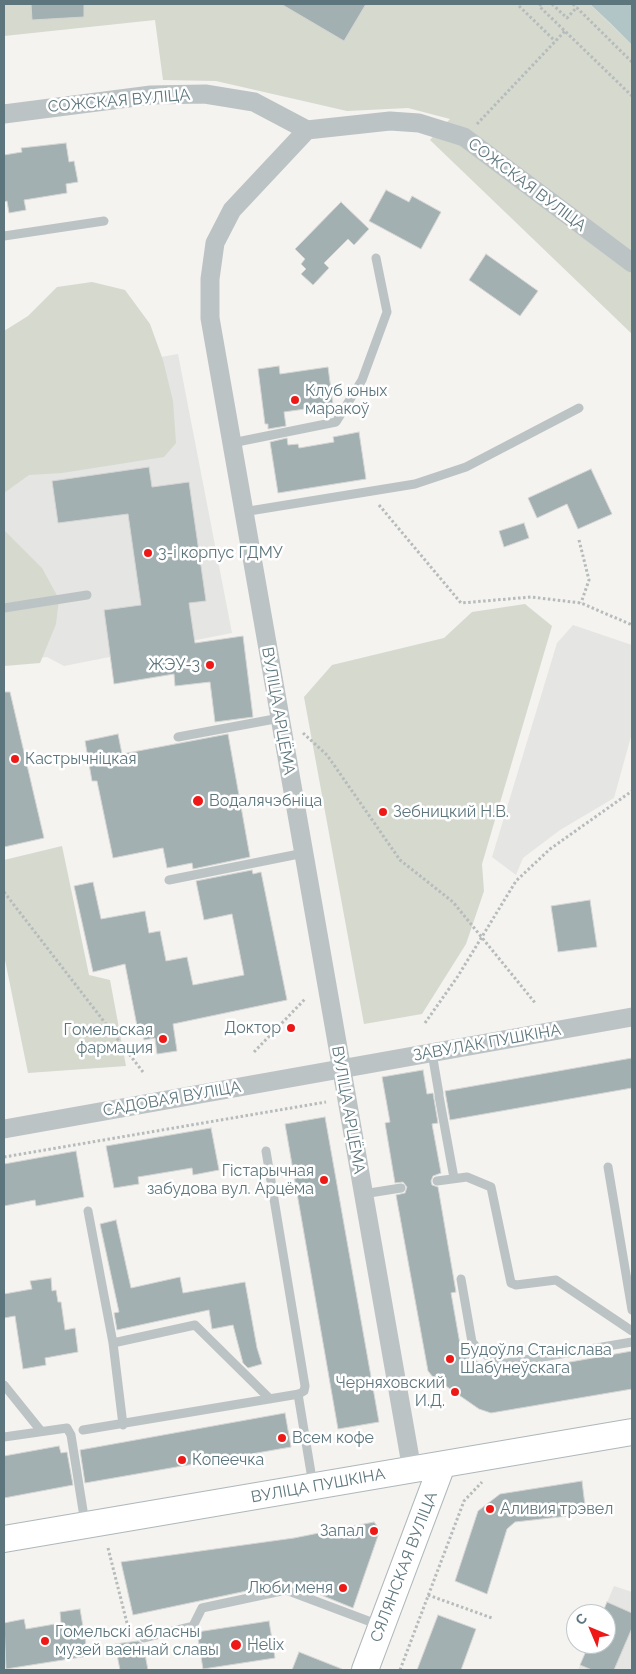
<!DOCTYPE html>
<meta charset="utf-8">
<style>
body{margin:0}
#map{position:relative;width:636px;height:1674px;overflow:hidden;background:#f4f3ef;font-family:Raleway,sans-serif}
canvas{display:block}
.frame{position:absolute;inset:0;border:5px solid #5d767d;pointer-events:none}
.north{position:absolute;left:566px;top:1604px;width:50px;height:50px;box-sizing:border-box;background:#fff;border:1px solid #bec8cb;border-radius:50%;rotate:315deg;font-size:14px;font-weight:700;line-height:20px;text-align:center;color:#5d767d}
.north::after{content:'';display:block;margin:auto;width:18px;height:22px;background:#ee1916;clip-path:polygon(50% 0,100% 100%,50% 72%,0 100%)}
</style>
<div id="map">
<canvas width="636" height="1674"></canvas>
<div class="frame"></div>
<div class="north">С</div>
</div>
<script>
const g = document.querySelector('canvas').getContext('2d');
g.lineJoin = 'round';
function paint(path, color) { g.fillStyle = color; g.fill(path, 'evenodd'); }
const shape = rows => new Path2D(rows.map(r => 'M' + r).join(''));
function trace(path, color, width, dash) { g.strokeStyle = color; g.lineWidth = width; g.lineCap = dash ? 'butt' : 'round'; g.setLineDash(dash || []); g.stroke(path); }
function write(font, color, halo, rows, align = 'center') {
  g.font = font + ' Raleway,sans-serif'; g.lineWidth = 5; g.setLineDash([]); g.textBaseline = 'middle'; g.strokeStyle = halo; g.fillStyle = color; for (const [text, x, y, turn = 0] of rows) {
    g.save(); g.translate(x, y); g.rotate((+turn || 0) * Math.PI / 180); g.textAlign = isNaN(turn) ? turn : align; if (halo) g.strokeText(text, 0, 0); g.fillText(text, 0, 0); g.restore();
  }
}
const built = shape([
 [4,345,34,379,178,354,232,633,64,666,47,657,4,662],
 [573,625,632,645,632,733,614,798,560,830,523,858,516,875,492,857,557,643],
 [614,1586,632,1592,632,1670,578,1670,589,1644,606,1644,606,1614,602,1614]
]);
const green = shape([
 [4,4,590,4,632,45,632,334,430,140,450,119,408,108,347,111,216,81,163,80,155,20,4,36],
 [92,282,125,290,150,324,163,360,173,401,176,443,164,457,62,473,29,475,4,493,4,331,28,316,57,287],
 [4,523,5,531,42,568,59,599,56,624,40,663,4,666],
 [525,604,552,626,482,864,484,891,466,944,422,1014,364,1024,304,697,332,665,444,638,472,612],
 [62,846,89,975,110,980,126,1066,28,1073,4,955,4,860]
]);
const water = shape([
 [590,4,632,4,632,45,610,23]
]);
const building = shape([
 [31,4,84,4,84,17,32,20,31,4],
 [281,4,366,4,344,41,281,4],
 [66,143,69,162,74,161,78,182,66,184,67,193,24,200,26,210,9,213,7,201,4,202,4,155,22,152,21,148,66,143],
 [386,190,409,202,412,196,441,212,421,249,369,221,386,190],
 [341,202,369,229,354,245,348,239,324,263,329,268,313,285,301,274,306,269,301,264,305,259,295,249,341,202],
 [486,254,538,291,520,316,469,280,486,254],
 [279,366,280,374,328,367,333,405,284,412,286,426,268,429,268,424,265,424,258,369,279,366],
 [359,432,366,479,278,493,270,442,287,438,288,445,298,444,299,448,334,442,333,437,359,432],
 [149,467,152,487,189,482,206,601,189,603,195,643,243,636,253,717,215,722,210,682,175,686,174,674,114,684,104,610,141,605,128,514,58,523,52,481,149,467],
 [591,469,612,514,578,529,567,504,537,518,528,498,591,469],
 [524,523,529,538,504,547,499,531,524,523],
 [4,692,10,692,44,838,4,847,4,692],
 [118,734,122,754,228,734,250,857,193,869,192,863,167,868,163,848,113,858,97,781,92,781,85,741,118,734],
 [252,870,253,874,261,872,287,1000,173,1024,177,1051,157,1054,155,1038,144,1040,142,1028,138,1031,125,964,93,972,74,886,93,882,101,919,145,911,149,933,160,931,166,961,187,957,193,985,244,975,232,914,204,920,196,881,252,870],
 [590,900,597,947,558,952,551,906,590,900],
 [632,1058,632,1088,450,1120,445,1091,632,1058],
 [423,1070,427,1094,433,1093,438,1123,432,1124,441,1173,433,1176,431,1181,432,1185,438,1187,456,1292,451,1293,461,1350,497,1375,632,1351,632,1389,491,1413,479,1409,433,1377,428,1371,396,1195,405,1193,407,1187,403,1182,395,1183,385,1123,390,1122,382,1077,423,1070],
 [325,1117,379,1422,338,1429,285,1124,325,1117],
 [211,1128,219,1170,193,1175,192,1168,138,1177,139,1184,114,1188,106,1146,211,1128],
 [76,1151,84,1197,36,1206,35,1200,4,1206,4,1164,76,1151],
 [116,1220,131,1288,180,1277,183,1293,245,1282,257,1348,262,1364,248,1368,243,1363,233,1325,212,1329,209,1310,117,1330,114,1313,119,1312,100,1224,116,1220],
 [51,1278,52,1291,56,1290,58,1302,61,1302,65,1330,75,1328,78,1352,45,1358,46,1365,23,1369,15,1316,4,1318,4,1294,32,1289,30,1281,51,1278],
 [285,1413,291,1447,85,1483,80,1450,285,1413],
 [59,1446,61,1453,67,1452,73,1485,4,1498,4,1456,59,1446],
 [582,1481,586,1514,515,1522,507,1529,487,1594,455,1581,478,1511,500,1494,582,1481],
 [374,1522,380,1530,353,1608,289,1582,133,1615,121,1562,294,1538,374,1522],
 [607,1602,632,1613,632,1628,614,1670,592,1670,580,1665,589,1644,606,1644,606,1614,602,1614,607,1602],
 [80,1609,88,1656,6,1669,4,1623,24,1619,26,1629,61,1623,60,1612,80,1609],
 [438,1615,476,1629,461,1670,417,1670,438,1615],
 [269,1621,275,1658,203,1669,197,1632,269,1621],
 [138,1641,143,1644,148,1670,120,1670,115,1644,138,1641],
 [299,1652,342,1669,342,1670,292,1670,299,1652]
]);
const path = shape([
 [541,4,539,6,632,96],
 [552,4,567,18,577,7],
 [573,4,632,62],
 [519,6,555,41],
 [477,124,565,31],
 [379,505,461,603,531,597,581,603,632,625],
 [579,540,589,580,581,603],
 [303,733,327,755,400,860,453,902,536,1004],
 [4,892,143,1072],
 [425,1023,458,976,516,881,550,849,632,791],
 [254,1052,306,998],
 [4,1157,326,1102],
 [108,1548,130,1635],
 [428,1595,492,1618],
 [400,1670,464,1501,482,1482]
]);
const lane = shape([
 [4,236,104,221],
 [232,443,336,422,362,380,387,312,376,258],
 [243,512,415,484,466,467,579,408],
 [4,608,87,595],
 [178,737,280,718],
 [169,880,304,853],
 [432,1053,439,1094],
 [439,1096,454,1178],
 [608,1167,632,1310],
 [437,1181,467,1177,491,1187,511,1283,516,1285,556,1280,632,1331],
 [363,1194,401,1188],
 [88,1211,113,1343],
 [461,1279,472,1342,479,1350,498,1363,507,1363,632,1342],
 [4,1385,41,1431],
 [298,1394,313,1485],
 [123,1425,113,1343,195,1325,270,1399],
 [83,1430,299,1394,304,1391,305,1386,266,1151],
 [4,1437,67,1428,71,1435,85,1523],
 [144,1638,193,1626,202,1608,286,1590,379,1625]
]);
const street = shape([
 [4,114,151,95,205,94,254,102,307,130,390,121,419,123,464,137,632,263],
 [307,130,232,210,215,243,210,279,210,318,412,1470],
 [4,1129,632,1017]
]);
const secondary = shape([
 [4,1539,632,1432],
 [365,1670,442,1465]
]);
const markers = [
 [295,400,5,"#ee1916"],
 [148,553,5,"#ee1916"],
 [210,665,5,"#ee1916"],
 [15,759,5,"#ee1916"],
 [198,801,6,"#ee1916"],
 [383,812,5,"#ee1916"],
 [291,1028,5,"#ee1916"],
 [163,1039,5,"#ee1916"],
 [324,1180,5,"#ee1916"],
 [450,1359,5,"#ee1916"],
 [455,1392,5,"#ee1916"],
 [282,1438,5,"#ee1916"],
 [182,1460,5,"#ee1916"],
 [490,1509,5,"#ee1916"],
 [374,1531,5,"#ee1916"],
 [343,1588,5,"#ee1916"],
 [45,1641,5,"#ee1916"],
 [236,1645,6,"#ee1916"]
];
const streetNames = [
 ["СОЖСКАЯ ВУЛІЦА",119,101,-5],
 ["СОЖСКАЯ ВУЛІЦА",527,185,37],
 ["ВУЛІЦА АРЦЁМА",278,711,80],
 ["ЗАВУЛАК ПУШКІНА",487,1043,-10],
 ["САДОВАЯ ВУЛІЦА",172,1099,-10],
 ["ВУЛІЦА АРЦЁМА",348,1110,80],
 ["ВУЛІЦА ПУШКІНА",318,1486,-10],
 ["СЯЛЯНСКАЯ ВУЛІЦА",404,1567,-69]
];
const poiNames = [
 ["Клуб юных",305,391],
 ["маракоў",305,409],
 ["3-і корпус ГДМУ",158,553],
 ["ЖЭУ-3",200,665,"right"],
 ["Кастрычніцкая",25,759],
 ["Водалячэбніца",209,801],
 ["Зебницкий Н.В.",393,812],
 ["Доктор",281,1028,"right"],
 ["Гомельская",153,1030,"right"],
 ["фармация",153,1048,"right"],
 ["Гістарычная",314,1171,"right"],
 ["забудова вул. Арцёма",314,1189,"right"],
 ["Будоўля Станіслава",460,1350],
 ["Шабунеўскага",460,1368],
 ["Черняховский",445,1383,"right"],
 ["И.Д.",445,1401,"right"],
 ["Всем кофе",292,1438],
 ["Копеечка",192,1460],
 ["Аливия трэвел",500,1509],
 ["Запал",364,1531,"right"],
 ["Люби меня",333,1588,"right"],
 ["Гомельскі абласны",55,1632],
 ["музей ваеннай славы",55,1650],
 ["Helix",247,1645]
];
paint(built, '#e5e5e3');
paint(green, '#d5d9ce');
paint(water, '#b2c5c6');
paint(building, '#a3b0b2');
trace(building, '#d5d5d3', 1);
trace(secondary, '#aeb7ba', 28);
trace(path, '#b6bbbc', 3, [2.5, 2.5]);
trace(lane, '#bcc3c5', 9);
trace(street, '#bcc3c5', 19);
trace(secondary, '#fff', 26);
for (const [x, y, r, color] of markers) { const dot = new Path2D(); dot.arc(x, y, r, 0, 2 * Math.PI); g.fillStyle = color; g.fill(dot); trace(dot, '#fff', 2); }
write('16px', '#5d767d', '#fff', streetNames);
write('16px', '#5d767d', '#fff', poiNames, 'left');
</script>
